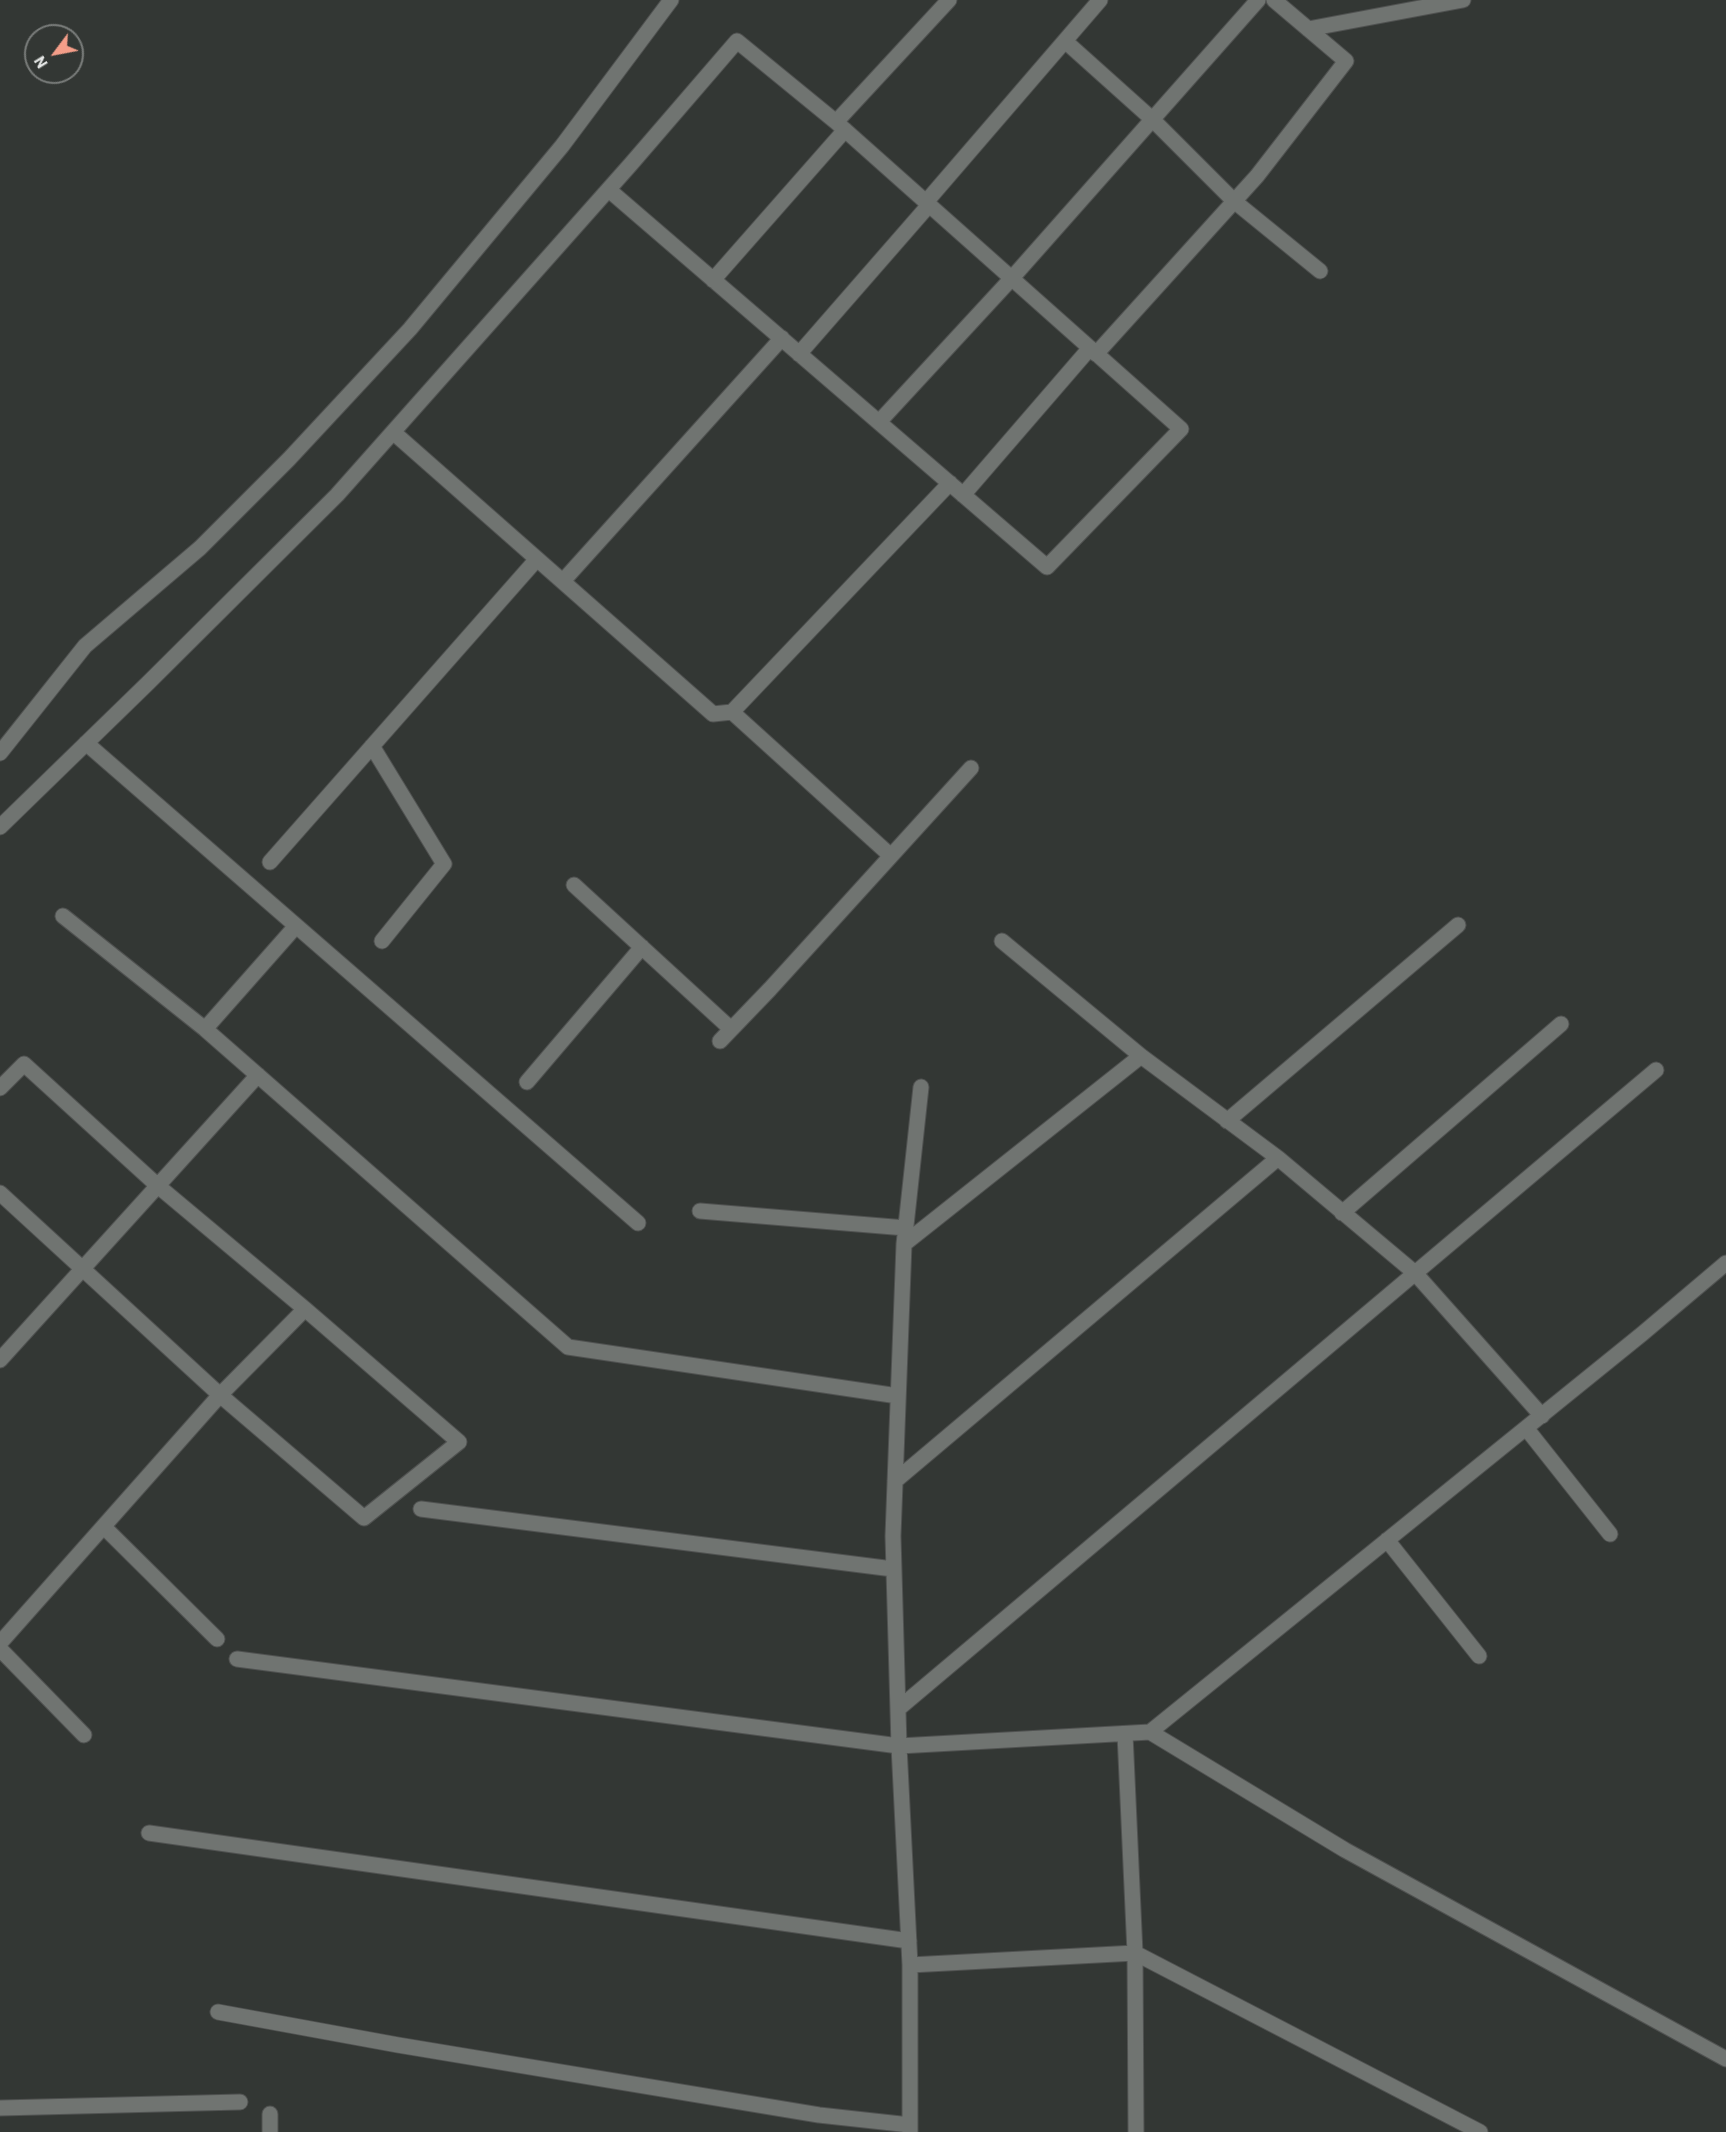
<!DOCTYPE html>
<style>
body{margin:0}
#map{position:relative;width:1726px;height:2132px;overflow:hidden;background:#333734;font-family:Barlow,sans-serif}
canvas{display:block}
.north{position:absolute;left:24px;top:24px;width:60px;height:60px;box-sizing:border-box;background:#333734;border:2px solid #7a7d7b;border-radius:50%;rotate:238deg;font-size:16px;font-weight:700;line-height:24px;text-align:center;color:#e5e7e6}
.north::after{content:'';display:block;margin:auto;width:21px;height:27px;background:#f49e89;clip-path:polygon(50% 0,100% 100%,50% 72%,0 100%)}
</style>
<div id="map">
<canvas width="1726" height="2132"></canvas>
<div class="north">N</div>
</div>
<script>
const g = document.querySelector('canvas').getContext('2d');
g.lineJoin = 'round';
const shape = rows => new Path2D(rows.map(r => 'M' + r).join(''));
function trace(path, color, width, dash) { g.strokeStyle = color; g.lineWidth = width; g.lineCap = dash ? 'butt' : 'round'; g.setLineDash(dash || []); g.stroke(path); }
const minor = shape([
 [1308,29,1463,0],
 [1065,41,1152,119,1234,201,1320,271],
 [836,122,949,0],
 [926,202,1100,0],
 [713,280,845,130],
 [799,354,929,205],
 [1096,354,1257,176,1346,61,1274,0],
 [879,422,1012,278,1258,0],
 [393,432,713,714,732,712,891,856],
 [963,495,1090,348],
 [563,581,782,338],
 [732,712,950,483],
 [86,743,638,1223],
 [372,746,444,864,382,941],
 [0,753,85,646,200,548,289,459,410,329,562,146,671,0],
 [0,827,148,683,337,495,631,164,737,41,836,122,1181,429,1047,567,609,190],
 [270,862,537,559],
 [574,885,731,1029],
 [63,916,205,1029,568,1347,898,1396],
 [1002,941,1141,1056,1278,1158,1415,1273,1542,1416],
 [205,1029,296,926],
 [720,1041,770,989,971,768],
 [527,1082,642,947],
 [0,1088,24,1064,158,1186,305,1309,459,1442,364,1518,220,1395,0,1193],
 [1227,1121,1458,925],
 [700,1211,906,1228],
 [1342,1213,1561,1024],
 [904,1244,1141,1056],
 [0,1360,258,1075],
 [1526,1428,1610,1534],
 [895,1481,1278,1158],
 [421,1509,893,1569],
 [104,1527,217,1639],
 [1387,1540,1479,1656],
 [0,1643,220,1395,305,1309],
 [0,1649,84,1735],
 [237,1659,899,1746,1150,1732,1642,1334,1726,1263],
 [898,1709,1656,1070],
 [1150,1732,1345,1850,1726,2059],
 [1125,1734,1135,1953,1136,2132],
 [149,1833,909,1941],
 [910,1965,1135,1953,1480,2132],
 [218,2012,398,2045,819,2115,910,2125],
 [0,2108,240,2102],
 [270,2114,270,2132],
 [910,2132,910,1965,899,1746,893,1536,904,1244,921,1087]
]);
trace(minor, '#505251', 17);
trace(minor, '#707471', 15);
</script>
